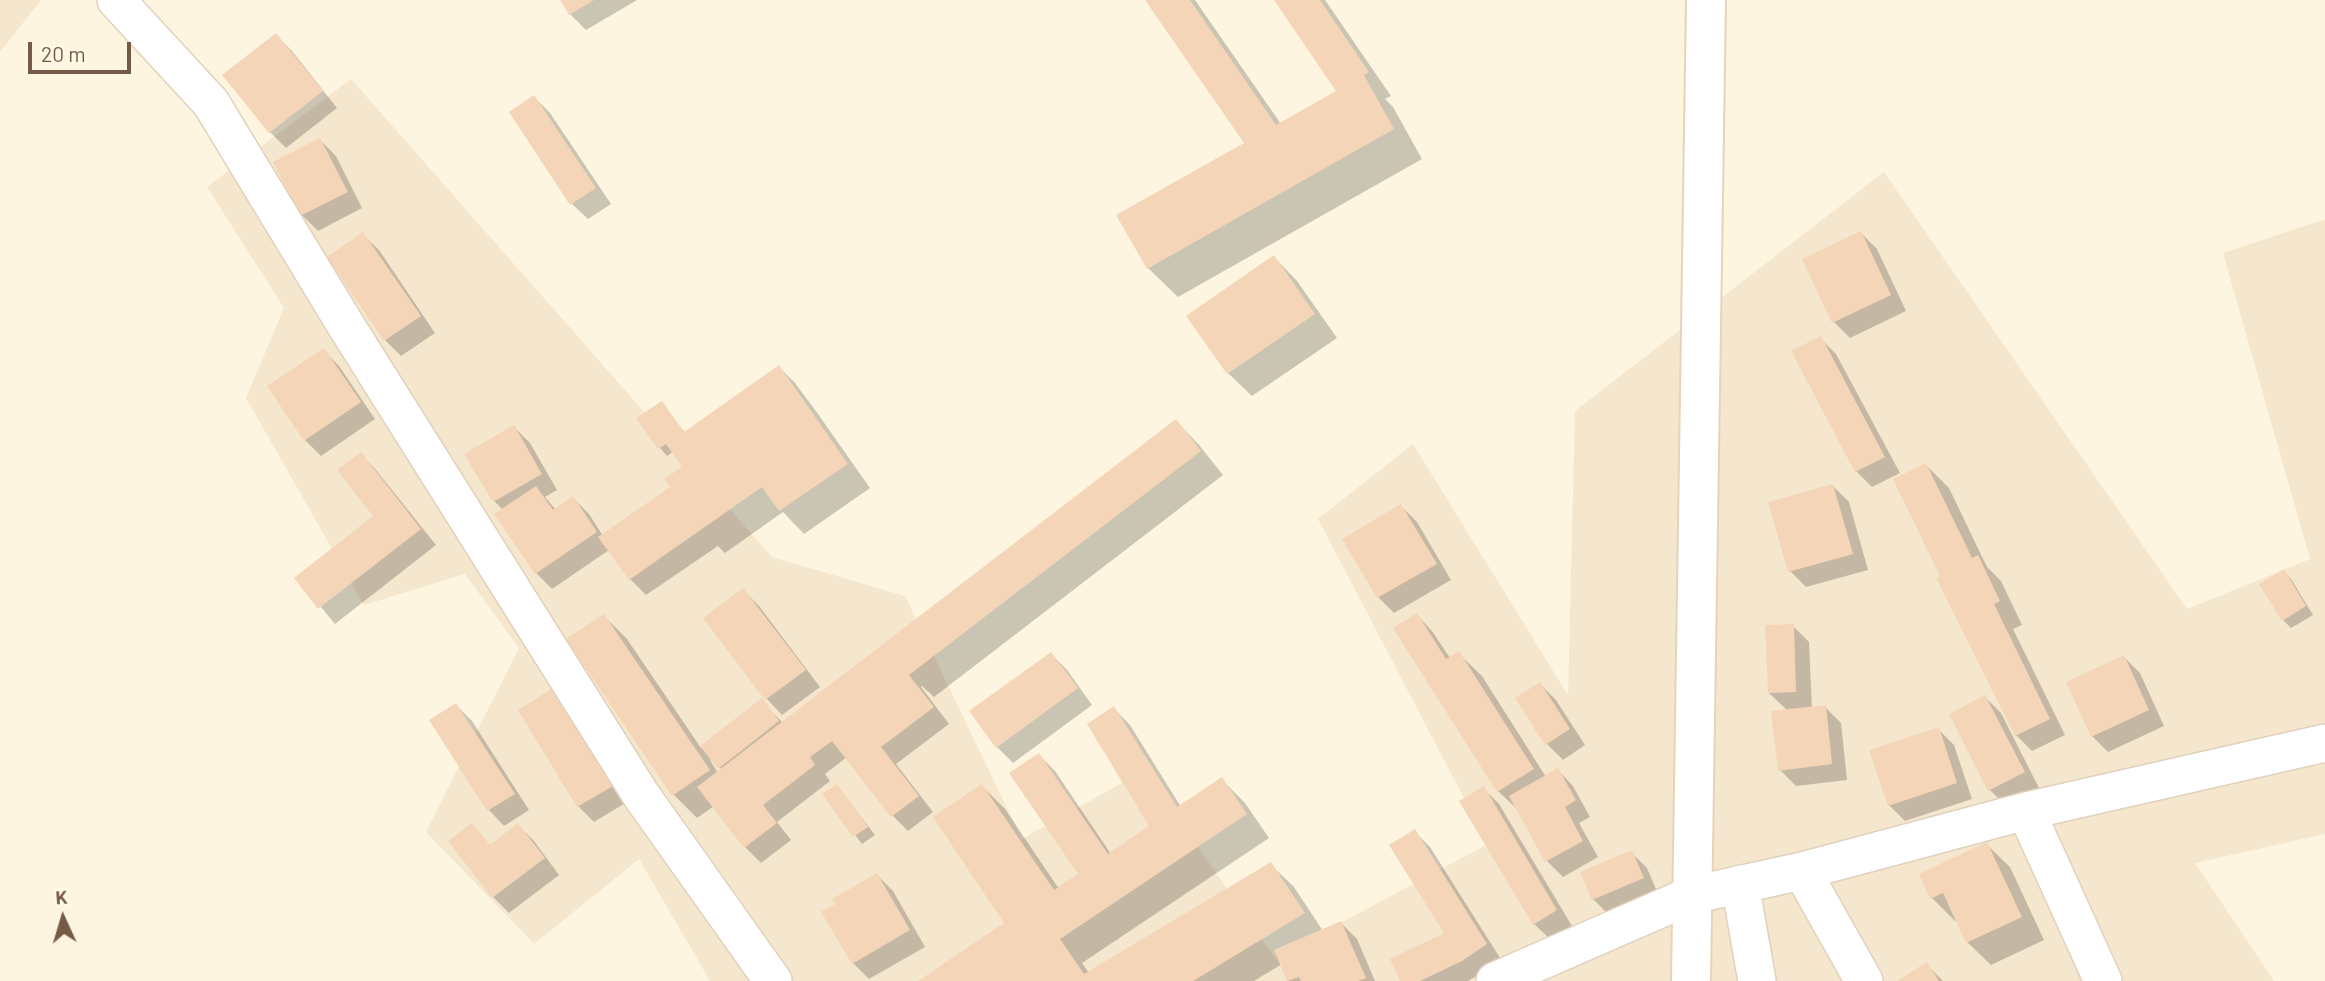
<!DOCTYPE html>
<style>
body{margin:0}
#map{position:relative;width:2325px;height:981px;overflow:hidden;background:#fdf5e0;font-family:Barlow,sans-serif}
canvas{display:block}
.north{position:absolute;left:28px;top:883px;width:70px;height:70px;-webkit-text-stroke:5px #fff8e7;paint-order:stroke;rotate:356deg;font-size:19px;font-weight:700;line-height:28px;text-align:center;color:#755b46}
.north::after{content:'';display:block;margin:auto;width:24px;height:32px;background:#755b46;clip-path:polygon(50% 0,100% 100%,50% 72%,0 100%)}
.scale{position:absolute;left:28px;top:42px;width:103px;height:32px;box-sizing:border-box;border:4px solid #755b46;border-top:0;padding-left:9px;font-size:21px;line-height:24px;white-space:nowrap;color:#755b46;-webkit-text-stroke:5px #fff8e7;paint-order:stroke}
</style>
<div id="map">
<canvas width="2325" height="981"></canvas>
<div class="north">K</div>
<div class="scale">20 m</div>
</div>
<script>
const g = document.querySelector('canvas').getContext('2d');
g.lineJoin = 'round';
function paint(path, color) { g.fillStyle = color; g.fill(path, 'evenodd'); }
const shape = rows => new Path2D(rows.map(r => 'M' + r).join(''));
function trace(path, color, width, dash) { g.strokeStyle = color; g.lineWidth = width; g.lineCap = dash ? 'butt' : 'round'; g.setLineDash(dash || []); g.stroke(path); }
const residential = shape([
 [0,0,41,0,0,52],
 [351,79,772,557,905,596,1022,839,1145,770,1275,958,1488,844,1318,519,1413,444,1568,695,1575,411,1884,172,2187,609,2310,559,2223,253,2325,219,2325,834,2195,863,2274,981,710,981,639,859,534,944,426,832,519,648,465,574,364,605,246,398,284,308,207,187]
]);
const shadow = shape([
 [562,0,637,0,586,30,570,14],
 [1147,0,1195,0,1281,124,1339,91,1276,0,1325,0,1391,96,1385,99,1393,107,1422,159,1178,297,1148,268,1247,143],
 [276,35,292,51,337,108,286,148,270,132,225,75],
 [534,97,550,113,611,204,588,219,572,204],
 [320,140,336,156,362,208,318,231,302,215],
 [1861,233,1877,249,1906,311,1850,338,1834,322],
 [363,235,379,250,435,333,401,356,385,340,329,258],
 [1274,257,1297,281,1337,338,1252,396,1228,373,1189,316],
 [1820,338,1836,354,1900,473,1872,487,1856,471,1793,352],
 [323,350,339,366,375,419,321,456,305,440],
 [779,367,795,383,818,414,870,488,804,534,783,512,725,553,718,546,646,595,630,579,609,550,552,589,536,573,503,510,494,501,467,454,514,427,530,443,557,490,545,497,556,510,573,498,589,514,603,536,672,487,684,468,673,452,667,456,660,448,638,419,661,403,685,433],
 [1176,421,1199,445,1223,475,934,697,922,686,921,687,949,724,896,764,933,812,908,831,892,815,847,757,825,774,830,781,777,822,791,840,761,863,745,847,714,806,697,818,674,795,604,616,627,639,701,748,761,701,783,723],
 [712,759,722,770,718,773,710,760],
 [361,454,376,470,436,545,335,624,297,578,376,516],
 [1926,465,1949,488,1987,567,2001,581,2022,625,2013,629,2065,735,2032,751,2016,735,1942,577],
 [1833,486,1849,502,1868,570,1806,587,1790,571],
 [1401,506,1417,522,1451,580,1394,613,1378,597],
 [2283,571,2291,579,2313,615,2291,628,2283,620,2262,584],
 [743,590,759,606,820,687,782,715,767,699],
 [1417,615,1432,631,1450,658,1458,653,1482,676,1546,777,1558,770,1573,786,1590,817,1579,823,1598,857,1563,877,1547,861,1520,812,1498,791],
 [1793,626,1809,642,1812,709,1825,707,1841,723,1847,780,1796,786,1780,770,1788,711,1769,693],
 [1051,654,1067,670,1092,705,1013,763,997,747],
 [2124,657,2140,673,2164,726,2108,752,2092,736],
 [1540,684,1556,700,1585,745,1563,760,1547,744],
 [553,691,627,802,594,822,578,806],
 [1985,697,2001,713,2039,788,2006,806,1990,790],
 [456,705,472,721,529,810,504,826,489,810],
 [1114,709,1130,725,1181,807,1222,780,1245,803,1269,838,1082,963,1089,973,1270,864,1294,887,1323,931,1341,923,1357,939,1375,981,1289,981,1282,964,1254,981,921,981,1007,924,982,786,1005,809,1059,889,1080,874,1039,755,1055,771,1111,854,1152,826],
 [1938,729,1954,745,1972,799,1905,821,1889,805],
 [837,786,875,835,862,844,825,795],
 [1483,788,1499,804,1572,926,1550,939,1534,924],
 [518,825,534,841,559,875,509,913,493,897,468,864],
 [1414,831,1430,847,1502,961,1468,981,1402,981,1447,934],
 [1986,844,2010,867,2044,940,1991,965,1967,942,1957,920,1955,921,1932,898],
 [1631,852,1647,868,1658,894,1609,915,1593,899],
 [877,875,893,891,925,947,869,979,853,963],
 [1927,965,1943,981,1900,981]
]);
const building = shape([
 [560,0,594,0,569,15],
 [1145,0,1190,0,1276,125,1336,91,1274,0,1320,0,1369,72,1364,75,1394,129,1147,269,1116,215,1244,143],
 [276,33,323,91,269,133,222,75],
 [534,95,596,188,570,205,509,112],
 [320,138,348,192,300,216,273,162],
 [1861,231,1891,295,1832,323,1802,259],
 [363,232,421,316,384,341,327,257],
 [1274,255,1315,314,1227,374,1186,316],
 [1821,336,1885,457,1855,472,1791,351],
 [324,348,361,402,304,441,267,386],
 [779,365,848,464,779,511,762,487,629,580,598,537,670,487,664,479,682,467,666,444,658,449,636,418,662,401,684,432],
 [1176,419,1201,451,909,675,934,707,881,747,919,796,891,817,832,741,810,757,815,765,763,805,777,823,744,848,697,787],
 [514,425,542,474,493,502,464,454],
 [361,452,421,529,318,609,294,578,373,516,337,470],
 [1926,463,1972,558,1978,555,2000,601,1994,604,2050,719,2015,736,1936,578,1940,576,1893,479],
 [1833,484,1853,554,1788,572,1768,502],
 [536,486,553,510,573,496,597,532,535,574,494,514],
 [1401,504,1437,564,1377,598,1342,539],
 [2284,569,2306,606,2282,621,2259,584],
 [743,588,806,670,765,700,703,618],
 [1417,613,1446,659,1459,651,1534,769,1497,792,1393,628],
 [604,614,710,770,672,796,566,639],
 [1794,624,1796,692,1768,693,1765,625],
 [1051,652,1078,688,996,748,969,711],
 [2124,655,2149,710,2091,737,2066,682],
 [1540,682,1570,729,1545,745,1515,698],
 [553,688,613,786,577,807,518,710],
 [1985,695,2025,772,1988,791,1949,714],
 [762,698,779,721,718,769,700,746],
 [456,703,515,794,487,811,429,720],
 [1826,705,1832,764,1778,771,1771,711],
 [1114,706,1177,807,1222,777,1247,814,1060,939,1084,974,1271,862,1305,913,1193,981,918,981,1004,923,933,817,982,784,1054,890,1078,874,1009,773,1039,753,1108,854,1149,826,1087,724],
 [1939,727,1957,783,1888,806,1869,750],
 [1558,768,1576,800,1565,807,1583,841,1545,862,1509,796],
 [837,784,868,827,853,837,822,794],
 [1484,786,1557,910,1533,925,1459,801],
 [472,823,490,845,518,823,545,858,492,898,448,841],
 [1415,829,1487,944,1462,961,1420,981,1400,981,1390,959,1444,933,1389,845],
 [1987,842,2022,917,1966,943,1943,893,1930,899,1919,874],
 [1632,850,1644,878,1592,900,1580,872],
 [877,873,910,930,852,964,821,912,835,904,832,899],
 [1341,921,1366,978,1358,981,1301,981,1299,977,1287,981,1274,950],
 [1927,962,1939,981,1897,981]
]);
const street = shape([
 [116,0,211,103,345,324,641,795,773,981],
 [2026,811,2103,981],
 [1802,871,1864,981],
 [1740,884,1757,981],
 [1495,981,1692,895,1802,871,2026,811,2325,743]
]);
const secondary = shape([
 [1691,981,1706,0]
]);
paint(residential, '#f5e7ce');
paint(shadow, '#0003');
paint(building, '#f4d5b7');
trace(street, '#e1d1bc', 40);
trace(secondary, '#e7d3b9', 42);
trace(street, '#fff', 37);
trace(secondary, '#fff', 38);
</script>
